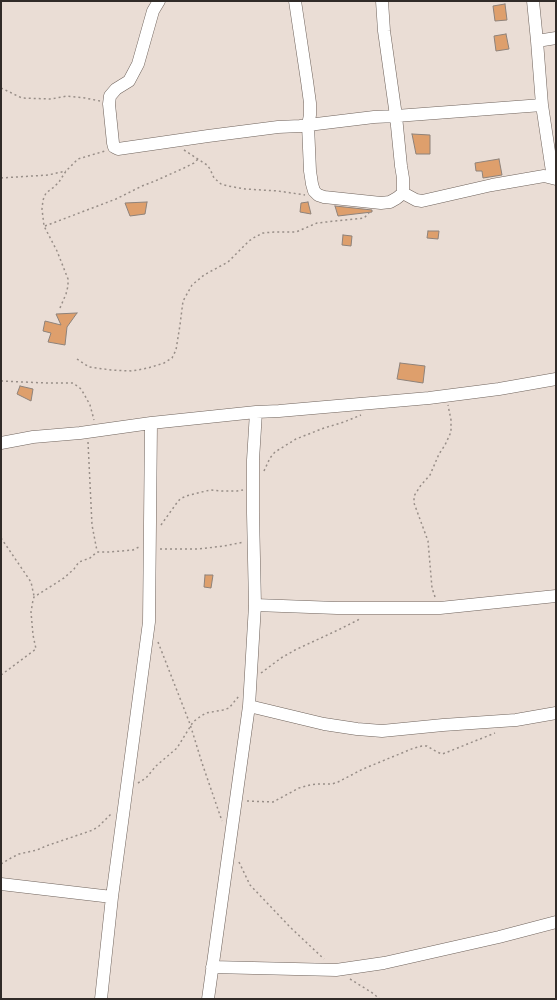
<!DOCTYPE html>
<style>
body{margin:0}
#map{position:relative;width:557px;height:1000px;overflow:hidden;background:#eaddd5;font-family:Helvetica,sans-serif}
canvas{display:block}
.frame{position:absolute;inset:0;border:2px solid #302b28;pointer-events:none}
</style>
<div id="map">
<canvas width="557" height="1000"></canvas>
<div class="frame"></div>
</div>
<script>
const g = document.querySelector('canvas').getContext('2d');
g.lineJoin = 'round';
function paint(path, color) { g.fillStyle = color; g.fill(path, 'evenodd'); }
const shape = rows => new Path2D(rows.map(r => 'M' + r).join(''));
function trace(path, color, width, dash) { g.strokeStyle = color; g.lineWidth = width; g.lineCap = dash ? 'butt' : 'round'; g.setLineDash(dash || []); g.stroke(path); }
const building = shape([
 [505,4,507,20,495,21,493,6,505,4],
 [506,34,509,49,496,51,494,36,506,34],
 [412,134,430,135,430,154,416,154,412,134],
 [499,159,502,175,483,178,482,171,476,171,475,163,499,159],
 [147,202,145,214,130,216,125,203,147,202],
 [308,202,311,214,300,212,301,203,308,202],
 [335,206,372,210,372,212,338,216,335,206],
 [428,231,439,231,438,239,427,238,428,231],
 [343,235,352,236,351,246,342,245,343,235],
 [77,313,67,327,65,345,48,342,51,333,43,331,45,321,61,325,56,314,77,313],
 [400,363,425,366,423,383,397,379,400,363],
 [20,386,33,389,31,401,17,394,20,386],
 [205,575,213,575,211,588,204,587,205,575]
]);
const path = shape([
 [1,88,22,98,51,99,67,96,85,98,100,101],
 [184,150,207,165,210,169,214,178,221,184,228,186,245,189,278,191,305,195],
 [1,178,48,175,66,171],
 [45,226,116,199,142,186,155,181,184,168,194,163,198,159],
 [60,308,66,294,68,286,68,279,57,251,44,226,42,209,43,200,46,193,54,187,59,182,66,171,78,159,105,151],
 [77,359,89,367,111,370,132,371,148,368,164,363,172,358,176,350,180,325,183,301,192,285,204,275,228,262,249,241,255,237,263,233,274,232,296,232,317,223,364,218,369,213],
 [1,381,46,383,73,383,81,389,84,394,90,405,94,420],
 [88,442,92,525,97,551],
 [264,471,270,458,275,452,296,439,324,428,344,422,361,415],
 [161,525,176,504,180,499,186,496,210,490,222,491,237,491,243,490],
 [1,538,31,582,34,596],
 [160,549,198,549,224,546,244,542],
 [435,597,432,588,428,541,414,503,414,496,421,485,430,475,439,454,445,445,451,432,451,420,448,405],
 [158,642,190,724,202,763,222,821],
 [261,673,281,658,295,650,338,630,358,620,360,618],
 [1,675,36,649,33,635,31,612,33,600,34,597,64,578,74,569,79,562,90,558,97,552,109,552,133,550,139,547],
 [138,783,146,778,156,766,177,748,193,722,201,716,206,713,223,710,229,708,239,696],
 [247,801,273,802,299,788,310,785,316,784,332,784,338,782,363,769,414,748,422,746,427,746,437,752,442,754,445,753,495,733],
 [239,862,250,885,291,928,324,959],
 [1,864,11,858,19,854,37,850,46,846,93,830,99,826,112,813],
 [350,979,371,992,380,999]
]);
const minor = shape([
 [159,1,153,11,138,64,129,81,116,89,110,96,109,104,113,143,114,147,118,149,208,136,278,127,300,126,308,125,310,115,310,103,307,81,295,1],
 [382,1,384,31,396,116,401,166,403,178,403,193,397,198,390,202,381,203,324,197,318,195,314,191,312,184,310,171,308,125,374,117,396,116,542,105],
 [533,1,537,41,542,105,553,178],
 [537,41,556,38],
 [403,193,416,200,422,201,492,185,544,176,556,179],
 [1,443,33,437,80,433,151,423,256,412,279,411,429,398,499,389,556,379],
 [255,605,337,608,440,608,556,596],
 [249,706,324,724,357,729,382,731,443,725,516,720,556,713],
 [1,884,112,897],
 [212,967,336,970,384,963,499,937,556,922],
 [101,999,112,897,149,622,151,423],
 [208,999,249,706,255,605,253,513,253,460,256,412]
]);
paint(building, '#de9f6c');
trace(building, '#8e827a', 1);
trace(minor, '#6f635c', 13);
trace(path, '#988e88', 1.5, [2, 3]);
trace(minor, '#fff', 12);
</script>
